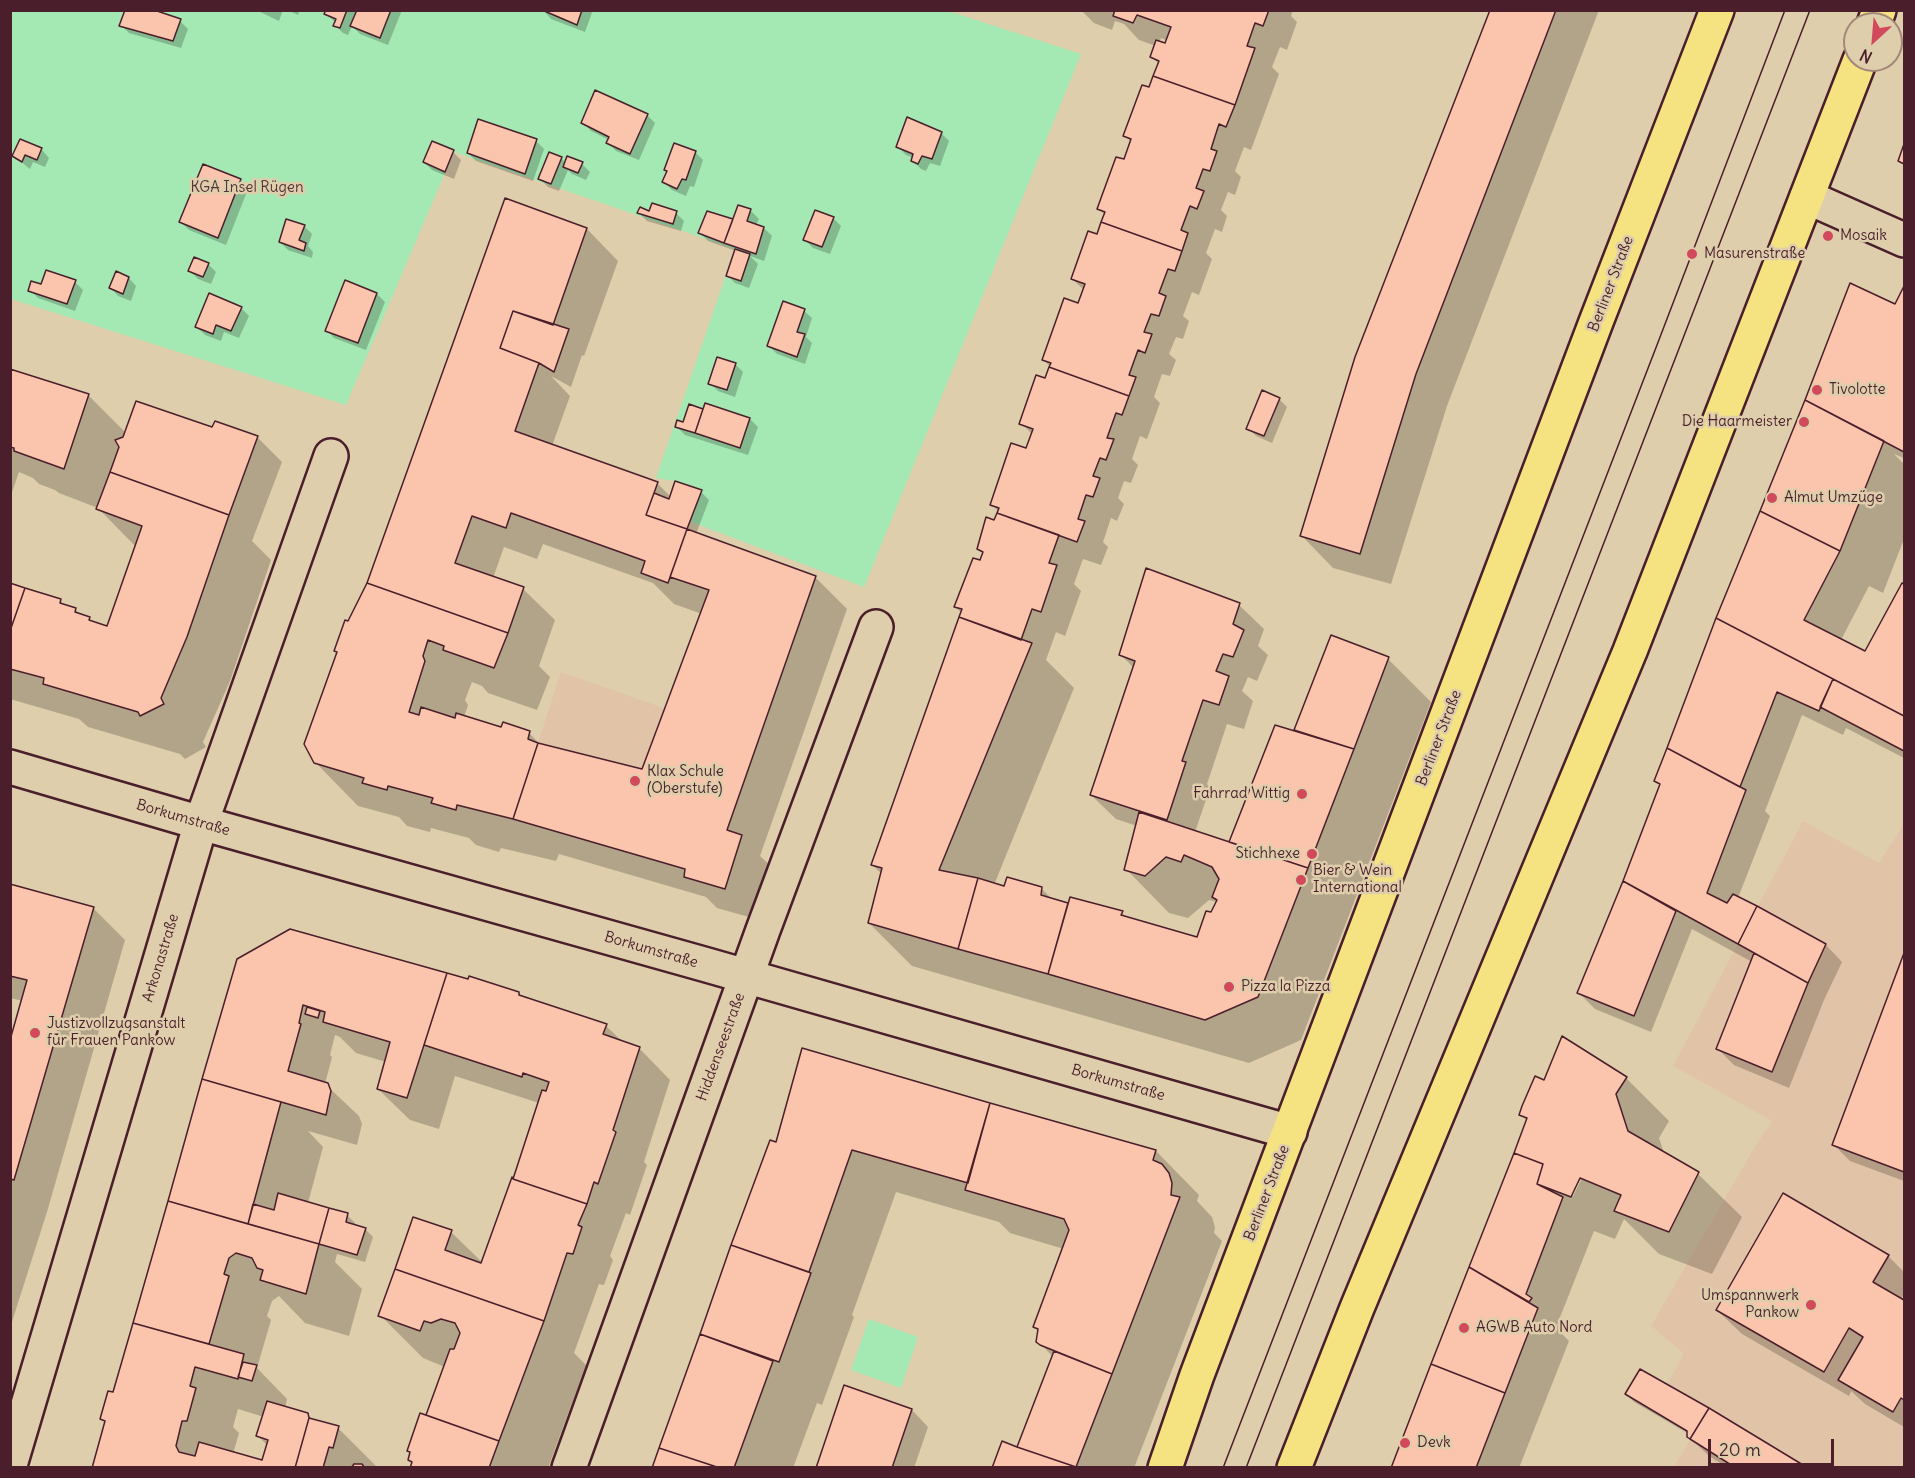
<!DOCTYPE html>
<meta charset="utf-8">
<style>
body{margin:0}
#map{position:relative;width:1915px;height:1478px;overflow:hidden;background:#dfceab;font-family:Delius,sans-serif}
canvas{display:block}
.frame{position:absolute;inset:0;border:12px solid #4a1f2b;pointer-events:none}
.north{position:absolute;left:1843px;top:12px;width:60px;height:60px;box-sizing:border-box;background:#dfceab;border:2px solid #a38878;border-radius:50%;rotate:206deg;font-size:16px;font-weight:700;line-height:24px;text-align:center;color:#4a1f2b}
.north::after{content:'';display:block;margin:auto;width:21px;height:27px;background:#d1495b;clip-path:polygon(50% 0,100% 100%,50% 72%,0 100%)}
.scale{position:absolute;left:1708px;top:1439px;width:126px;height:27px;box-sizing:border-box;border:3px solid #4a1f2b;border-top:0;padding-left:8px;font-size:18px;line-height:21px;white-space:nowrap;color:#4a1f2b;-webkit-text-stroke:4px #dfceab;paint-order:stroke}
</style>
<div id="map">
<canvas width="1915" height="1478"></canvas>
<div class="frame"></div>
<div class="north">N</div>
<div class="scale">20 m</div>
</div>
<script>
const g = document.querySelector('canvas').getContext('2d');
g.lineJoin = 'round';
function paint(path, color) { g.fillStyle = color; g.fill(path, 'evenodd'); }
const shape = rows => new Path2D(rows.map(r => 'M' + r).join(''));
function trace(path, color, width, dash) { g.strokeStyle = color; g.lineWidth = width; g.lineCap = dash ? 'butt' : 'round'; g.setLineDash(dash || []); g.stroke(path); }
function write(font, color, halo, rows, align = 'center') {
  g.font = font + ' Delius,sans-serif'; g.lineWidth = 5; g.setLineDash([]); g.textBaseline = 'middle'; g.strokeStyle = halo; g.fillStyle = color; for (const [text, x, y, turn = 0] of rows) {
    g.save(); g.translate(x, y); g.rotate((+turn || 0) * Math.PI / 180); g.textAlign = isNaN(turn) ? turn : align; if (halo) g.strokeText(text, 0, 0); g.fillText(text, 0, 0); g.restore();
  }
}
const built = shape([
 [561,672,758,741,727,830,725,889,684,877,685,869,513,819],
 [1803,821,1879,863,1904,824,1904,1467,1674,1467,1690,1440,1687,1437,1687,1431,1625,1394,1640,1369,1667,1384,1684,1354,1651,1326,1754,1148,1772,1121,1673,1066]
]);
const green = shape([
 [945,10,1081,54,864,587,691,522,702,490,675,481,656,478,735,249,454,152,346,405,11,299,11,11],
 [869,1319,918,1337,901,1388,851,1370]
]);
const shadow = shape([
 [256,10,283,10,279,21],
 [287,10,300,10,298,15],
 [327,10,402,10,388,45,360,34,352,26,348,35,343,33,335,25,336,23,326,14],
 [543,10,593,10,585,32,551,19],
 [1081,10,1293,10,1291,16,1297,22,1287,50,1280,47,1272,67,1279,74,1251,150,1244,147,1235,171,1241,177,1235,195,1228,192,1221,210,1227,216,1222,232,1215,229,1206,253,1212,259,1199,295,1192,292,1183,316,1189,321,1183,339,1176,337,1169,354,1176,360,1170,376,1162,374,1154,397,1160,403,1147,439,1140,436,1132,459,1138,465,1131,483,1124,481,1118,498,1124,504,1117,521,1111,518,1103,542,1108,547,1101,565,1083,559,1074,584,1081,591,1065,636,1056,632,1046,660,1074,688,994,885,1005,888,1042,889,1053,900,1069,905,1122,913,1127,918,1198,939,1212,914,1217,902,1209,900,1188,918,1169,913,1126,869,1137,826,1116,819,1091,795,1134,668,1120,654,1239,605,1264,629,1258,646,1268,655,1257,681,1248,677,1242,691,1253,701,1244,729,1227,724,1207,784,1210,788,1195,832,1230,844,1295,731,1332,637,1388,659,1431,702,1301,1040,1249,1063,912,966,869,923,882,874,872,865,962,613,955,607,981,562,984,554,979,549,995,522,999,512,991,504,1027,450,1033,435,1021,423,1046,380,1051,367,1043,360,1079,305,1084,290,1072,279,1098,236,1105,215,1099,209,1125,161,1131,142,1125,135,1150,89,1159,64,1152,57,1156,46,1139,40,1124,24,1115,21,1112,30,1094,23],
 [1161,38,1168,41,1166,45,1159,43],
 [1492,10,1599,10,1447,406,1391,584,1333,568,1302,536],
 [180,21,188,29,181,48,129,33,121,25],
 [647,115,655,123,639,160,616,151,608,143,609,140,591,131,583,123],
 [941,133,949,141,940,166,930,163,926,171,921,169,913,161,914,158,906,155,898,147],
 [21,141,42,150,49,158,45,167,33,162,30,169,14,156],
 [536,141,544,149,533,181,476,161,468,153],
 [453,152,461,160,454,179,432,170,424,162],
 [695,152,703,160,694,187,690,186,686,196,672,190,664,182],
 [561,158,566,163,582,164,590,172,586,180,572,174,568,170,559,191,548,187,540,179],
 [240,181,248,189,226,245,189,230,181,222],
 [506,200,587,229,618,261,584,356,582,355,571,387,551,376,570,396,552,446,657,483,671,497,701,492,709,500,696,534,815,577,847,609,760,856,773,868,756,919,717,908,706,897,559,854,556,861,501,848,499,852,476,845,469,838,431,828,430,832,407,826,399,817,358,806,315,762,349,623,369,583],
 [543,544,653,583,674,604,702,614,643,771,542,746,529,733,502,729,464,717,468,705,465,700,472,682,482,686,488,693,537,710,550,677,539,666,555,620,523,589,493,578,504,547,537,559],
 [739,207,751,211,759,219,756,225,764,228,772,236,764,261,750,256,758,264,749,288,735,283,727,275,736,251,708,241,700,233,734,221],
 [650,212,676,213,684,221,681,231,647,221,639,213],
 [833,218,841,226,830,254,813,248,805,240],
 [304,226,312,234,308,246,313,252,312,258,288,250,280,242],
 [208,264,216,272,211,284,198,279,190,271],
 [129,278,136,286,131,301,118,296,111,288],
 [75,282,83,290,75,311,38,298,30,290,42,286],
 [346,282,377,294,385,302,366,350,334,338,327,330],
 [1904,290,1904,458,1894,454,1904,464,1904,539,1883,593,1869,586,1841,640,1865,653,1904,580,1904,758,1846,728,1843,735,1802,715,1765,811,1770,816,1738,898,1826,945,1842,962,1824,1000,1789,1088,1734,1065,1718,1049,1752,962,1692,929,1651,1032,1595,1009,1579,993,1661,786,1656,781,1717,618],
 [241,308,249,316,239,338,224,332,221,341,205,335,197,327],
 [804,311,812,318,806,337,812,343,805,364,777,354,769,346],
 [735,364,743,372,735,397,718,391,710,383],
 [10,371,88,395,126,433,213,429,257,437,282,462,252,541,271,560,230,681,203,742,206,747,185,759,180,754,88,727,79,719,10,699,10,585,60,601,66,606,75,610,95,623,108,627,136,547,98,508,59,493,55,490,39,484,33,478,19,472,10,498],
 [1279,399,1287,407,1272,443,1256,436,1248,428],
 [704,411,750,419,758,427,748,455,685,435,677,427,684,424],
 [10,886,93,908,125,940,47,1212,10,1328,10,1045,23,1001,10,998],
 [290,930,469,981,519,993,524,999,606,1026,623,1042,639,1048,670,1080,644,1162,647,1165,630,1215,626,1213,610,1256,613,1260,604,1285,599,1284,574,1353,586,1365,548,1468,411,1468,413,1463,410,1460,445,1367,423,1358,380,1315,451,1232,483,1263,514,1181,539,1103,455,1076,439,1129,410,1120,378,1089,386,1062,356,1053,340,1037,335,1035,330,1055,332,1057,325,1084,359,1116,362,1124,357,1145,308,1131,323,1147,308,1203,347,1215,355,1223,355,1226,365,1229,373,1237,365,1262,337,1254,335,1262,362,1289,349,1336,305,1323,279,1296,272,1301,267,1316,271,1320,257,1368,287,1399,285,1408,307,1414,313,1420,338,1428,378,1468,94,1468,106,1423,102,1419,114,1394,238,960],
 [238,1409,264,1417,258,1436,268,1446,263,1462,233,1454,239,1433,233,1427],
 [1904,957,1904,1181,1850,1161,1833,1144],
 [1563,1038,1626,1078,1669,1121,1659,1138,1664,1153,1698,1174,1742,1217,1712,1274,1659,1254,1624,1219,1615,1239,1594,1231,1557,1325,1562,1331,1561,1333,1569,1341,1519,1468,1392,1468,1527,1121,1521,1115,1545,1081],
 [1582,1170,1585,1172,1573,1196,1571,1194],
 [771,1142,777,1144,1156,1151,1199,1195,1197,1201,1212,1217,1215,1227,1214,1233,1222,1241,1134,1468,994,1468,1018,1449,1053,1357,1038,1341,1039,1331,1035,1326,1064,1249,1010,1233,999,1222,896,1192,852,1315,854,1317,822,1405,817,1403,793,1468,653,1468],
 [1888,1256,1904,1272,1904,1294,1901,1300,1904,1302,1904,1427,1865,1404,1851,1391,1849,1396,1742,1334,1717,1310],
 [1626,1394,1806,1468,1728,1468,1709,1456,1689,1437,1689,1434,1634,1402],
 [912,1410,928,1427,914,1468,817,1468]
]);
const building = shape([
 [125,10,154,10,181,19,173,41,119,26,125,10],
 [326,10,347,10,340,28,333,26,336,19,324,14,326,10],
 [357,10,391,10,380,38,350,26,357,10],
 [542,10,582,10,577,25,542,10],
 [1115,10,1269,10,1263,26,1255,23,1247,46,1255,48,1235,105,1153,76,1159,61,1150,57,1156,40,1165,43,1171,27,1137,15,1133,23,1113,16,1115,10],
 [1490,10,1556,10,1416,374,1360,554,1300,536,1355,357,1490,10],
 [1153,76,1235,105,1226,127,1219,124,1211,149,1217,151,1210,171,1203,169,1196,188,1204,191,1197,209,1190,206,1181,230,1188,233,1182,251,1101,222,1105,212,1097,209,1116,157,1124,159,1131,139,1123,136,1142,85,1149,87,1153,76],
 [595,90,648,114,630,154,606,143,609,137,581,123,595,90],
 [907,117,942,132,932,159,922,156,918,164,911,161,913,154,896,147,907,117],
 [478,119,537,139,525,174,467,153,478,119],
 [20,139,42,148,37,160,25,155,22,162,12,156,20,139],
 [432,141,454,150,445,172,423,162,432,141],
 [674,143,696,151,686,180,682,179,677,189,662,182,667,171,664,170,674,143],
 [1904,144,1904,164,1898,161,1904,144],
 [549,152,562,157,551,184,538,179,549,152],
 [567,156,583,162,578,173,563,167,567,156],
 [203,164,241,179,218,238,179,222,203,164],
 [505,198,587,228,553,325,513,311,500,348,539,363,515,431,658,482,646,515,687,529,668,583,641,573,645,561,511,513,506,528,472,516,455,563,524,587,508,633,367,583,505,198],
 [652,203,677,211,673,224,637,213,640,207,649,211,652,203],
 [738,205,751,209,747,221,764,227,756,254,724,243,738,205],
 [815,210,834,217,822,247,803,240,815,210],
 [707,211,733,219,724,243,698,233,707,211],
 [286,219,305,225,299,240,306,243,304,251,279,242,286,219],
 [1101,222,1182,251,1175,271,1168,269,1159,293,1166,296,1159,316,1151,314,1144,332,1152,334,1145,353,1138,350,1129,375,1136,377,1129,396,1049,367,1051,363,1042,360,1064,298,1078,303,1085,284,1071,279,1088,231,1097,234,1101,222],
 [735,249,750,254,741,281,726,276,735,249],
 [194,257,209,263,203,277,188,271,194,257],
 [46,270,76,280,67,304,28,291,31,281,41,284,46,270],
 [116,271,129,277,123,294,109,288,116,271],
 [345,280,377,293,358,343,325,331,345,280],
 [1850,283,1895,304,1904,286,1904,452,1805,400,1850,283],
 [209,293,242,307,231,331,216,325,213,334,195,327,209,293],
 [783,301,805,309,797,332,805,334,797,357,767,346,783,301],
 [513,311,569,329,554,372,539,363,500,348,513,311],
 [717,357,736,363,727,390,708,384,717,357],
 [1049,367,1129,396,1122,415,1116,413,1107,438,1114,439,1106,460,1100,458,1093,476,1100,478,1093,497,1086,495,1078,519,1085,521,1077,542,997,513,999,508,990,505,1011,443,1026,448,1033,429,1019,424,1036,375,1045,378,1049,367],
 [10,369,89,394,64,469,14,451,14,448,10,447,10,369],
 [1262,390,1280,398,1264,436,1246,429,1262,390],
 [1805,400,1884,441,1840,551,1760,511,1805,400],
 [136,401,212,427,215,421,258,436,229,515,110,472,119,447,115,440,123,437,136,401],
 [705,403,750,418,740,448,695,433,705,403],
 [689,404,703,409,695,433,675,427,677,420,683,422,689,404],
 [110,472,229,515,187,637,161,698,164,704,140,716,138,712,43,684,44,678,10,669,10,631,25,588,61,599,60,603,76,608,75,612,90,617,89,620,107,626,142,526,96,509,110,472],
 [675,481,702,490,687,529,646,515,654,493,669,499,675,481],
 [1760,511,1840,551,1804,620,1865,651,1902,583,1904,584,1904,716,1716,618,1760,511],
 [997,513,1059,535,1049,563,1057,565,1041,612,1032,609,1021,640,959,617,962,609,954,607,973,558,980,560,983,552,977,549,986,517,994,520,997,513],
 [687,529,816,576,727,830,742,835,725,889,684,877,685,869,513,819,538,743,642,769,709,590,670,577,687,529],
 [1146,568,1240,603,1233,624,1244,630,1233,657,1223,654,1216,671,1229,676,1219,705,1203,700,1182,761,1186,762,1167,820,1090,795,1135,661,1119,655,1146,568],
 [10,583,25,588,10,631,10,583],
 [367,583,508,633,494,668,443,650,444,646,428,640,423,656,425,661,409,712,419,715,421,707,455,718,456,713,501,727,503,722,530,731,528,739,538,743,513,819,457,805,456,810,431,803,433,798,388,786,387,790,362,783,364,778,314,763,304,744,337,652,334,651,345,620,348,621,367,583],
 [959,617,1032,643,939,870,978,878,958,949,868,923,882,868,871,865,959,617],
 [1716,618,1833,679,1819,711,1777,692,1740,787,1667,748,1716,618],
 [1331,635,1389,657,1354,749,1294,730,1331,635],
 [1833,679,1904,716,1904,751,1820,707,1833,679],
 [1275,725,1354,749,1308,868,1229,842,1275,725],
 [1667,748,1746,790,1707,893,1727,903,1733,894,1757,906,1738,944,1623,881,1660,784,1654,781,1667,748],
 [1139,812,1308,868,1258,997,1205,1020,1048,974,1070,897,1123,911,1121,915,1197,937,1206,911,1211,912,1217,900,1212,897,1219,879,1212,867,1184,855,1181,862,1166,857,1145,876,1124,870,1139,812],
 [1007,877,1042,887,1041,895,1068,903,1048,974,958,949,978,878,1004,886,1007,877],
 [1623,881,1676,911,1634,1016,1577,993,1623,881],
 [10,884,94,907,14,1180,10,1179,10,1040,27,980,10,976,10,884],
 [1757,906,1826,944,1808,983,1738,944,1757,906],
 [290,929,447,973,407,1098,377,1089,390,1042,323,1022,325,1012,303,1005,299,1023,301,1024,288,1071,328,1083,331,1091,326,1115,202,1079,237,959,290,929],
 [1754,953,1808,983,1772,1072,1716,1049,1754,953],
 [1904,953,1904,1172,1832,1145,1904,953],
 [447,973,468,979,469,976,519,992,519,995,607,1024,603,1034,640,1047,613,1130,616,1132,598,1184,594,1182,587,1204,513,1179,542,1090,546,1091,549,1082,523,1073,522,1077,424,1045,447,973],
 [307,1007,320,1011,318,1018,305,1014,307,1007],
 [1562,1036,1627,1077,1616,1094,1628,1131,1699,1172,1669,1232,1614,1211,1621,1195,1580,1178,1571,1197,1537,1184,1543,1164,1514,1153,1527,1118,1519,1115,1522,1106,1535,1076,1544,1080,1562,1036],
 [802,1048,990,1103,968,1183,852,1150,809,1272,731,1245,770,1140,776,1142,802,1048],
 [202,1079,281,1102,248,1224,168,1201,202,1079],
 [990,1103,1156,1150,1153,1160,1162,1164,1169,1173,1172,1183,1171,1195,1180,1197,1112,1374,1040,1345,1036,1342,1038,1329,1033,1327,1069,1230,1064,1219,965,1190,990,1103],
 [1514,1153,1543,1164,1537,1184,1563,1197,1526,1294,1532,1298,1529,1302,1469,1267,1514,1153],
 [512,1177,513,1179,587,1204,578,1225,582,1227,573,1254,567,1253,544,1321,395,1269,413,1217,452,1230,445,1250,481,1263,512,1177],
 [278,1193,329,1208,319,1244,248,1224,253,1204,274,1210,278,1193],
 [1783,1193,1889,1255,1873,1282,1904,1300,1904,1400,1901,1398,1893,1412,1838,1380,1863,1337,1849,1328,1824,1372,1716,1310,1783,1193],
 [168,1201,319,1244,306,1294,260,1280,263,1270,257,1268,252,1258,236,1253,229,1258,224,1274,229,1276,209,1344,133,1323,168,1201],
 [329,1208,348,1213,346,1222,366,1228,357,1255,319,1244,329,1208],
 [731,1245,811,1273,779,1362,700,1334,731,1245],
 [1469,1267,1538,1308,1505,1393,1431,1364,1469,1267],
 [395,1269,544,1321,499,1441,426,1415,450,1349,454,1349,460,1333,455,1323,441,1319,431,1323,424,1321,420,1331,378,1316,395,1269],
 [133,1323,244,1354,238,1379,195,1367,190,1386,196,1388,187,1421,182,1421,176,1446,179,1452,195,1456,199,1442,262,1460,268,1440,256,1436,267,1401,308,1413,309,1418,295,1468,92,1468,105,1421,100,1419,108,1391,113,1392,133,1323],
 [700,1334,773,1361,734,1468,720,1468,659,1448,700,1334],
 [1054,1351,1112,1374,1076,1467,1017,1447,1054,1351],
 [243,1362,257,1365,252,1381,238,1377,243,1362],
 [1431,1364,1505,1393,1476,1468,1391,1468,1431,1364],
 [1640,1369,1709,1408,1690,1439,1687,1437,1687,1431,1625,1394,1640,1369],
 [844,1385,912,1409,892,1468,816,1468,844,1385],
 [1709,1408,1808,1468,1736,1468,1690,1439,1709,1408],
 [420,1413,499,1441,489,1468,410,1468,412,1462,408,1460,410,1452,407,1451,420,1413],
 [309,1418,339,1426,333,1448,329,1447,323,1468,295,1468,309,1418],
 [1002,1441,1017,1447,1076,1467,992,1468,1002,1441],
 [659,1448,720,1468,652,1468,659,1448],
 [354,1464,362,1464,365,1468,351,1468,354,1464]
]);
const minor = shape([
 [1807,197,1904,240],
 [10,767,201,823,707,965,1290,1132],
 [10,1465,201,823,331,456],
 [569,1468,763,930,876,627]
]);
const major = shape([
 [1874,24,1879,10],
 [1165,1468,1197,1375,1596,322,1717,10],
 [1294,1468,1357,1308,1630,651,1860,60]
]);
const tram = shape([
 [1223,1468,1657,345,1785,10],
 [1246,1468,1810,10]
]);
const markers = [
 [1828,236,6,"#d1495b"],
 [1692,254,6,"#d1495b"],
 [1817,390,6,"#d1495b"],
 [1804,422,6,"#d1495b"],
 [1772,498,6,"#d1495b"],
 [635,781,6,"#d1495b"],
 [1302,794,6,"#d1495b"],
 [1312,854,6,"#d1495b"],
 [1301,880,6,"#d1495b"],
 [1229,987,6,"#d1495b"],
 [35,1033,6,"#d1495b"],
 [1811,1305,6,"#d1495b"],
 [1464,1328,6,"#d1495b"],
 [1405,1443,6,"#d1495b"]
];
const parkNames = [
 ["KGA Insel Rügen",247,188]
];
const poiNames = [
 ["Mosaik",1840,236],
 ["Masurenstraße",1704,254],
 ["Tivolotte",1829,390],
 ["Die Haarmeister",1792,422,"right"],
 ["Almut Umzüge",1784,498],
 ["Klax Schule",647,772],
 ["(Oberstufe)",647,789],
 ["Fahrrad Wittig",1290,794,"right"],
 ["Stichhexe",1300,854,"right"],
 ["Bier & Wein",1313,871],
 ["International",1313,888],
 ["Pizza la Pizza",1241,987],
 ["Justizvollzugsanstalt",47,1024],
 ["für Frauen Pankow",47,1041],
 ["Umspannwerk",1799,1296,"right"],
 ["Pankow",1799,1313,"right"],
 ["AGWB Auto Nord",1476,1328],
 ["Devk",1417,1443]
];
const streetNames = [
 ["Berliner Straße",1611,284,-69],
 ["Berliner Straße",1439,738,-69],
 ["Borkumstraße",183,818,16],
 ["Borkumstraße",651,950,16],
 ["Arkonastraße",161,958,-73],
 ["Hiddenseestraße",721,1047,-70],
 ["Borkumstraße",1118,1083,16],
 ["Berliner Straße",1267,1193,-69]
];
paint(built, '#e1c4a7');
paint(green, '#a4e8b3');
paint(shadow, '#0003');
paint(building, '#fbc5ad');
trace(building, '#4a1f2b', 1.5);
trace(minor, '#4a1f2b', 38);
trace(major, '#4a1f2b', 38);
trace(minor, '#dfceab', 33);
trace(major, '#f5e382', 33);
trace(tram, '#4a1f2b', 1.5);
for (const [x, y, r, color] of markers) { const dot = new Path2D(); dot.arc(x, y, r, 0, 2 * Math.PI); g.fillStyle = color; g.fill(dot); trace(dot, '#dfceab', 2); }
write('15px', '#533339', '#dfceab', parkNames);
write('15px', '#4a1f2b', '#dfceab', poiNames, 'left');
write('15px', '#4a1f2b', '#dfceab', streetNames);
</script>
